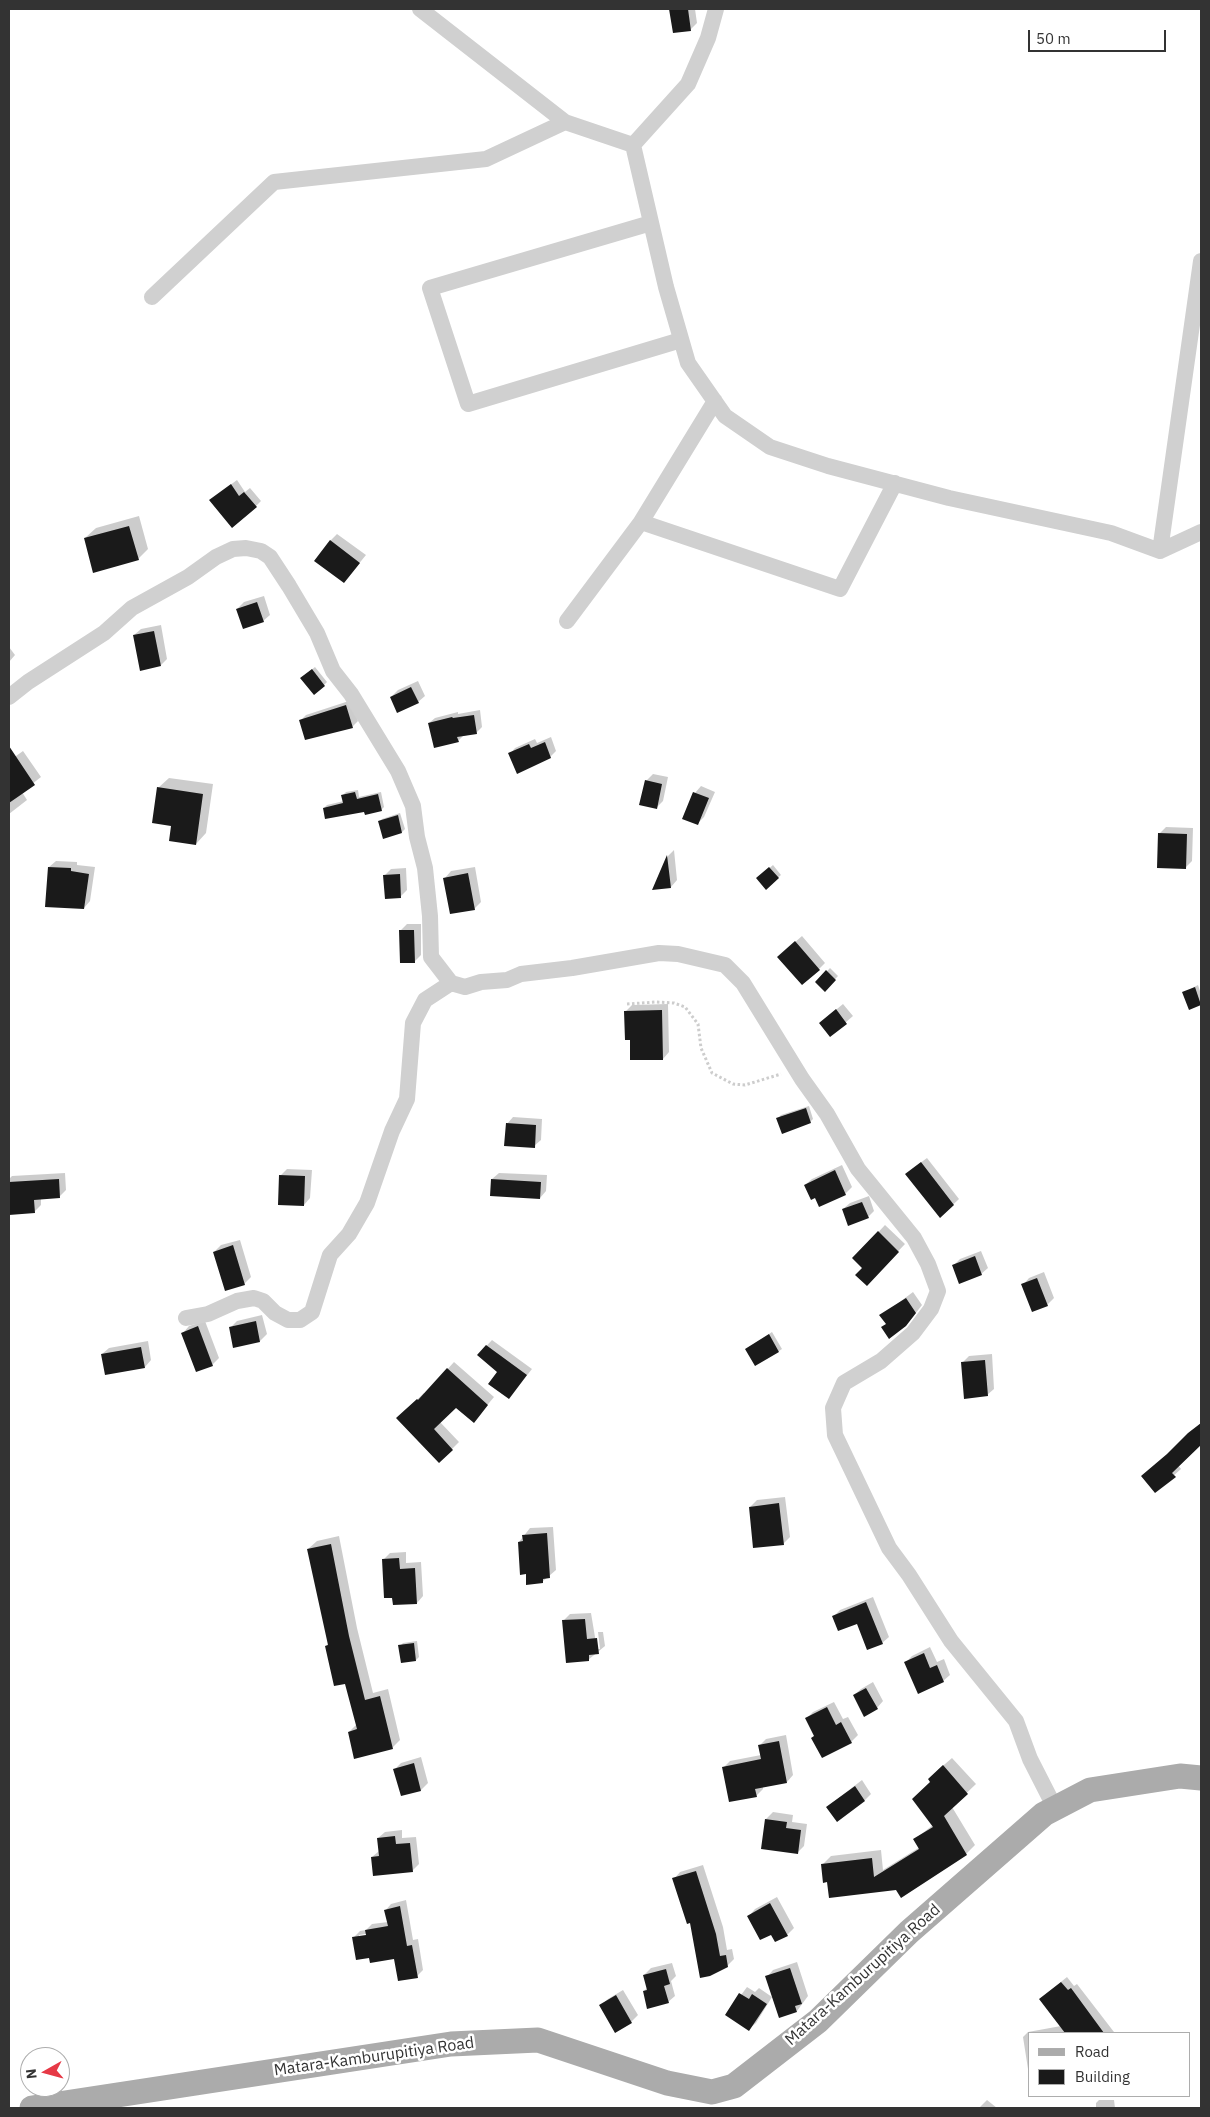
<!DOCTYPE html>
<style>
body{margin:0}
#map{position:relative;width:1210px;height:2117px;overflow:hidden;background:#fff;font-family:"IBM Plex Sans",sans-serif}
canvas{display:block}
.frame{position:absolute;inset:0;border:10px solid #333;pointer-events:none}
.legend{position:absolute;left:1028px;top:2032px;width:162px;height:65px;box-sizing:border-box;background:#fff;border:1px solid #adadad;margin:0;padding:6px 9px;list-style:none;font-size:15px;color:#333}
.legend li{display:flex;align-items:center;gap:10px;height:25px}
.legend b{width:25px;border:1px solid #adadad}
.north{position:absolute;left:20px;top:2047px;width:50px;height:50px;box-sizing:border-box;background:#fff;border:1px solid #adadad;border-radius:50%;rotate:263deg;font-size:14px;font-weight:700;line-height:20px;text-align:center;color:#333}
.north::after{content:'';display:block;margin:auto;width:18px;height:22px;background:#e63946;clip-path:polygon(50% 0,100% 100%,50% 72%,0 100%)}
.scale{position:absolute;left:1028px;top:30px;width:138px;height:22px;box-sizing:border-box;border:2px solid #333;border-top:0;padding-left:6px;font-size:15px;line-height:18px;white-space:nowrap;color:#333;-webkit-text-stroke:4px #fff;paint-order:stroke}
</style>
<div id="map">
<canvas width="1210" height="2117"></canvas>
<div class="frame"></div>
<ul class="legend">
<li><b style="height:6px;background:#ababab"></b>Road</li>
<li><b style="height:14px;background:#1a1a1a"></b>Building</li>
</ul>
<div class="north">N</div>
<div class="scale">50 m</div>
</div>
<script>
const g = document.querySelector('canvas').getContext('2d');
g.lineJoin = 'round';
function paint(path, color) { g.fillStyle = color; g.fill(path, 'evenodd'); }
const shape = rows => new Path2D(rows.map(r => 'M' + r).join(''));
function trace(path, color, width, dash) { g.strokeStyle = color; g.lineWidth = width; g.lineCap = dash ? 'butt' : 'round'; g.setLineDash(dash || []); g.stroke(path); }
function write(font, color, halo, rows, align = 'center') {
  g.font = font + ' "IBM Plex Sans",sans-serif'; g.lineWidth = 5; g.setLineDash([]); g.textBaseline = 'middle'; g.strokeStyle = halo; g.fillStyle = color; for (const [text, x, y, turn = 0] of rows) {
    g.save(); g.translate(x, y); g.rotate((+turn || 0) * Math.PI / 180); g.textAlign = isNaN(turn) ? turn : align; if (halo) g.strokeText(text, 0, 0); g.fillText(text, 0, 0); g.restore();
  }
}
const shadow = shape([
 [671,9,695,9,697,23,690,30,674,32],
 [237,480,245,492,250,488,261,501,256,506,210,500],
 [139,516,148,549,138,559,85,538,96,528],
 [337,534,366,555,344,582,330,541],
 [264,596,270,615,263,621,237,609,244,602],
 [161,625,167,659,161,665,134,635,141,629],
 [9,647,15,655,9,662],
 [315,667,327,682,324,685,305,675],
 [418,681,425,696,418,702,391,697,398,690],
 [352,700,358,721,352,727,301,720,306,715],
 [480,710,482,727,476,733,463,736,458,741,429,723,435,718,458,712,458,714],
 [551,737,556,751,550,757,510,754,515,748,535,739,537,743],
 [23,751,41,777,22,792,27,800,9,814,9,761],
 [653,774,668,777,663,801,656,808,646,781],
 [169,778,213,784,206,833,196,844,173,824,158,788],
 [701,786,715,792,704,817,697,824,695,793],
 [358,790,359,797,381,792,384,807,381,810,324,808,327,805,344,801,343,795,346,792],
 [400,813,405,829,402,832,384,837,379,822,382,819],
 [1166,827,1193,828,1192,861,1186,867,1159,834],
 [674,850,677,880,671,887,654,889,668,856],
 [56,861,77,862,77,865,95,867,90,901,84,908,49,867],
 [773,865,781,875,766,888,758,878],
 [475,867,481,902,474,909,445,878,451,871],
 [406,868,407,890,401,896,384,876,391,869],
 [407,924,421,924,421,955,414,962,401,930],
 [802,936,825,963,819,969,785,951],
 [830,968,838,976,825,990,817,982],
 [1198,985,1201,994,1201,1003,1189,1008,1183,993],
 [668,1004,669,1052,663,1059,631,1039,626,1011,632,1005],
 [843,1004,853,1016,830,1036,820,1023],
 [809,1106,813,1119,810,1122,778,1118,781,1115],
 [513,1117,542,1119,541,1140,534,1146,507,1124],
 [927,1158,959,1199,941,1216,912,1169],
 [842,1165,852,1187,845,1194,816,1197,805,1185,812,1179],
 [287,1169,312,1170,310,1198,304,1205,280,1176],
 [65,1173,66,1190,59,1197,41,1198,41,1205,34,1212,9,1214,9,1179,12,1176],
 [499,1173,547,1175,546,1191,540,1198,492,1179],
 [869,1196,874,1211,868,1217,843,1209,850,1203],
 [885,1225,905,1244,867,1284,864,1268,854,1258],
 [240,1240,251,1277,244,1284,214,1252,221,1245],
 [981,1251,988,1268,981,1274,953,1266,960,1259],
 [1044,1272,1054,1298,1047,1305,1023,1285,1029,1278],
 [913,1292,922,1305,912,1318,887,1324,881,1316],
 [262,1315,267,1334,260,1341,234,1347,230,1328,237,1321],
 [205,1321,219,1358,212,1365,183,1333,189,1326],
 [772,1332,782,1349,779,1351,746,1349],
 [492,1340,532,1369,509,1398,499,1372,478,1355],
 [148,1341,151,1360,145,1367,102,1354,109,1348],
 [992,1354,994,1389,987,1395,962,1363,969,1356],
 [454,1362,494,1397,480,1414,455,1406,440,1422,459,1442,439,1462,398,1418,424,1393,425,1394],
 [1201,1423,1201,1444,1178,1465,1181,1469,1155,1492,1175,1448],
 [785,1497,790,1537,783,1544,750,1507,757,1500],
 [553,1527,556,1570,542,1582,527,1573,519,1542,530,1528],
 [339,1536,357,1628,373,1693,388,1689,400,1740,392,1748,349,1732,357,1724,346,1682,326,1646,329,1643,308,1549,317,1541],
 [406,1552,406,1563,421,1562,423,1596,417,1603,383,1560,390,1553],
 [873,1597,889,1637,882,1643,858,1622,834,1616,840,1610],
 [591,1613,597,1649,600,1649,598,1632,603,1632,605,1646,588,1660,563,1621,570,1614],
 [417,1641,419,1657,416,1660,400,1646,403,1643],
 [930,1647,937,1662,944,1659,950,1675,943,1681,906,1662,912,1656],
 [873,1682,883,1701,877,1708,854,1695,861,1689],
 [834,1702,843,1719,848,1717,858,1735,851,1742,815,1736,807,1718,813,1712],
 [786,1735,793,1775,787,1782,763,1787,763,1789,756,1796,724,1767,730,1761,761,1755,760,1745,766,1739],
 [421,1757,428,1783,421,1790,401,1795,395,1769,401,1763],
 [952,1758,976,1784,952,1807,975,1845,966,1854,897,1889,828,1881,822,1865,831,1856,881,1850,883,1870,920,1847,915,1839,933,1825,932,1782,938,1770],
 [862,1780,871,1794,865,1800,827,1807],
 [773,1812,793,1815,792,1822,807,1824,804,1846,797,1853,762,1848,766,1819],
 [402,1830,402,1838,416,1837,419,1864,412,1871,372,1857,379,1851,378,1838,385,1832],
 [703,1865,723,1927,727,1950,732,1949,734,1959,727,1966,691,1921,674,1879,680,1872],
 [777,1897,794,1928,787,1935,749,1916,755,1909],
 [406,1900,413,1940,418,1939,423,1970,417,1976,395,1958,370,1957,353,1938,360,1931,366,1930,372,1924,388,1922,385,1911,391,1904],
 [372,1933,372,1935,359,1937,359,1935],
 [797,1962,808,1996,797,2011,767,1977,773,1970],
 [672,1963,676,1976,671,1981,675,1996,668,2002,644,1991,647,1988,644,1975,651,1968],
 [1067,1977,1074,1986,1077,1984,1114,2032,1112,2033,1029,2033,1028,2069,1023,2037,1028,2032,1061,2026,1046,1994],
 [747,1987,755,1992,759,1988,772,1997,756,2023,749,2029,727,2014],
 [623,1990,638,2015,631,2022,601,2005,608,1999],
 [987,2100,997,2108,979,2108],
 [1099,2100,1114,2100,1115,2108,1096,2108,1096,2103]
]);
const building = shape([
 [669,9,688,9,691,31,673,33],
 [231,484,239,496,244,492,257,507,232,528,209,500],
 [129,526,139,560,93,573,84,538],
 [330,540,360,563,344,583,314,561],
 [257,602,264,622,243,629,236,609],
 [154,631,161,666,140,671,133,635],
 [312,669,325,686,314,695,300,678],
 [411,687,419,703,397,713,390,697],
 [346,705,353,728,305,740,299,720],
 [474,715,477,734,457,737,459,742,434,748,428,723,452,717,453,718],
 [545,742,551,758,517,774,508,753,529,744,531,748],
 [9,746,35,785,9,803],
 [645,780,662,784,657,809,639,805],
 [157,787,203,794,196,845,169,841,171,826,152,823],
 [355,792,357,799,378,794,382,811,365,815,364,812,325,819,323,808,343,803,341,795],
 [693,792,709,798,698,825,682,819],
 [398,815,402,833,383,839,378,821],
 [1158,833,1187,834,1186,869,1157,868],
 [667,855,671,888,652,890],
 [48,867,71,868,71,871,89,874,84,909,45,907],
 [769,867,779,878,766,890,756,878],
 [468,873,475,910,450,914,443,878],
 [400,874,401,898,385,899,383,875],
 [399,930,414,930,415,963,400,963],
 [795,941,820,970,802,985,777,957],
 [826,970,836,980,825,992,815,982],
 [1195,987,1201,1005,1189,1010,1182,992],
 [836,1009,847,1024,830,1037,819,1023],
 [662,1010,663,1060,630,1060,630,1040,625,1040,624,1011],
 [806,1108,811,1123,782,1134,776,1118],
 [506,1123,536,1125,535,1148,504,1146],
 [921,1162,954,1205,940,1218,905,1174],
 [835,1170,846,1195,819,1207,815,1198,811,1200,804,1185],
 [279,1175,305,1176,304,1206,278,1205],
 [59,1179,60,1198,34,1200,35,1213,9,1215,9,1182],
 [491,1179,541,1182,540,1199,490,1196],
 [862,1202,869,1218,848,1226,842,1209],
 [878,1231,899,1252,867,1286,855,1275,862,1268,852,1258],
 [233,1245,245,1285,225,1291,213,1252],
 [975,1256,982,1275,959,1284,952,1265],
 [1037,1278,1048,1306,1032,1312,1021,1284],
 [906,1298,916,1313,906,1326,889,1339,881,1327,886,1324,879,1315],
 [256,1321,260,1342,233,1348,229,1327],
 [198,1326,213,1366,196,1372,181,1333],
 [769,1334,779,1352,755,1366,745,1349],
 [486,1345,527,1375,509,1399,488,1384,497,1372,477,1355],
 [141,1347,145,1368,105,1375,101,1354],
 [985,1360,988,1396,964,1399,961,1362],
 [447,1368,488,1405,474,1423,456,1408,434,1429,453,1450,439,1463,396,1418,417,1399,418,1400],
 [1201,1423,1201,1445,1172,1473,1176,1477,1155,1493,1141,1476,1167,1454,1188,1433],
 [779,1503,784,1545,753,1548,749,1507],
 [547,1533,550,1578,543,1579,543,1583,526,1585,526,1574,520,1575,518,1542,523,1541,522,1535],
 [331,1544,349,1636,365,1700,380,1696,393,1749,354,1759,348,1732,357,1729,345,1684,334,1686,325,1646,328,1645,307,1549],
 [399,1558,400,1569,415,1568,417,1604,393,1605,392,1598,384,1598,382,1559],
 [866,1602,883,1644,867,1650,857,1624,838,1631,832,1616],
 [585,1619,587,1639,597,1638,599,1654,589,1655,589,1661,566,1663,562,1620],
 [414,1643,416,1661,401,1663,398,1645],
 [924,1653,930,1668,937,1665,944,1682,918,1694,904,1662],
 [866,1688,878,1709,864,1717,853,1695],
 [827,1707,836,1725,841,1722,852,1743,822,1758,811,1738,814,1736,805,1718],
 [779,1741,787,1783,755,1789,757,1797,729,1802,722,1767,761,1759,758,1745],
 [414,1763,421,1791,401,1796,393,1769],
 [943,1765,968,1794,944,1816,967,1855,901,1898,896,1890,829,1898,827,1882,823,1883,821,1864,872,1858,874,1877,919,1849,913,1839,933,1827,912,1799,930,1782,928,1779],
 [855,1786,865,1801,837,1822,826,1807],
 [765,1819,787,1822,786,1828,801,1830,798,1854,761,1849],
 [395,1836,396,1844,410,1843,413,1872,373,1876,371,1857,379,1856,377,1838],
 [696,1871,716,1934,720,1956,726,1955,728,1967,710,1976,700,1978,690,1923,687,1924,672,1878],
 [770,1903,788,1936,775,1942,771,1935,760,1940,747,1916],
 [400,1906,407,1946,412,1945,418,1978,398,1981,394,1959,370,1963,369,1958,356,1960,352,1937,366,1935,365,1930,388,1926,384,1910],
 [790,1968,802,2004,795,2006,797,2012,779,2018,765,1976],
 [666,1969,670,1984,664,1986,669,2003,647,2009,643,1991,647,1990,643,1975],
 [1061,1982,1068,1990,1071,1988,1104,2033,1065,2033,1039,1999],
 [739,1993,749,1999,752,1994,767,2004,749,2031,725,2015],
 [616,1995,632,2023,615,2033,599,2005]
]);
const path = shape([
 [627,1004,656,1002,674,1003,685,1007,698,1024,701,1048,712,1073,733,1084,745,1085,781,1074]
]);
const minor = shape([
 [420,9,565,122],
 [633,145,666,287,688,363,725,416,770,447,828,466,949,498,1111,533,1160,551,1201,532],
 [633,145,688,84,708,38,716,9],
 [651,223,430,288,468,404,681,340],
 [152,297,274,182,486,159,565,122,633,145],
 [715,401,641,522,840,589,895,483],
 [1160,551,1201,261],
 [567,621,641,522],
 [9,697,28,682,104,633,132,608,188,577,216,557,233,549,246,548,261,551,270,557,289,586,317,633,333,671,351,694,398,771,413,806,417,837,425,868,430,916,431,957,451,983,465,987,481,982,507,980,521,974,572,968,659,953,678,954,725,965,743,983,802,1079,827,1114,858,1169,914,1238,928,1264,938,1291,931,1309,913,1333,881,1361,844,1383,833,1408,835,1435,889,1548,909,1575,951,1641,1016,1721,1030,1759,1055,1808],
 [186,1318,208,1314,237,1301,254,1298,263,1301,275,1313,288,1320,300,1320,312,1312,330,1255,349,1234,367,1203,392,1131,407,1099,413,1023,425,1000,451,983]
]);
const primary = shape([
 [32,2108,451,2044,538,2040,667,2083,712,2092,734,2086,818,2021,909,1932,1044,1814,1090,1790,1180,1776,1201,1778]
]);
const streetNames = [
 ["Matara-Kamburupitiya Road",863,1975,-42],
 ["Matara-Kamburupitiya Road",374,2057,-8]
];
paint(shadow, '#0003');
paint(building, '#1a1a1a');
trace(path, '#cdcdcd', 3, [2.5, 2.5]);
trace(minor, '#d0d0d0', 16);
trace(primary, '#ababab', 25);
write('16px', '#333', '#fff', streetNames);
</script>
